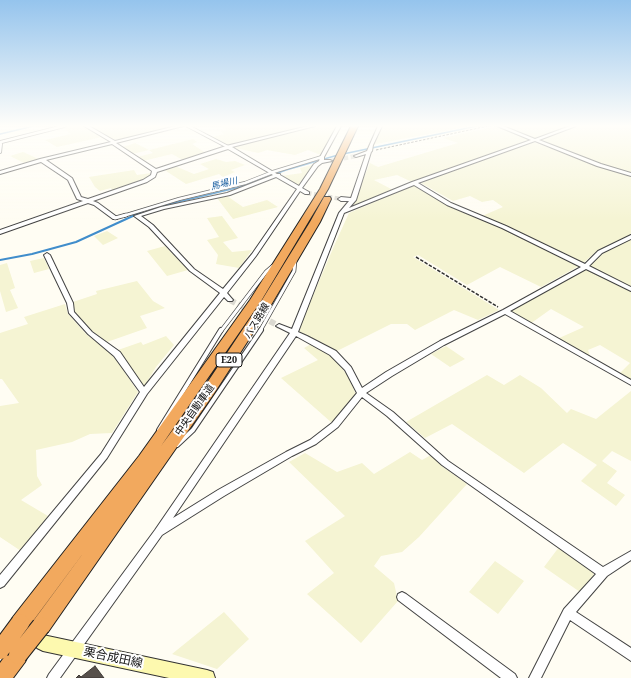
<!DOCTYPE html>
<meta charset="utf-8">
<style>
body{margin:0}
canvas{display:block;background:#fffdf3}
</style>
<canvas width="631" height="678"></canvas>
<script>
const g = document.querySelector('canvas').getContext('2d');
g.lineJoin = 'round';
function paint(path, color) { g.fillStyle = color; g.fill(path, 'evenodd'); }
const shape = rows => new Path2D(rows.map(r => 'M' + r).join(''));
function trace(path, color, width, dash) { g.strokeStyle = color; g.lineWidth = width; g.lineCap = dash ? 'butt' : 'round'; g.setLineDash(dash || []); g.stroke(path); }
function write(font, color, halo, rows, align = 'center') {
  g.font = font + ' "Noto Serif","Noto Sans JP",serif'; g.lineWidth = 4; g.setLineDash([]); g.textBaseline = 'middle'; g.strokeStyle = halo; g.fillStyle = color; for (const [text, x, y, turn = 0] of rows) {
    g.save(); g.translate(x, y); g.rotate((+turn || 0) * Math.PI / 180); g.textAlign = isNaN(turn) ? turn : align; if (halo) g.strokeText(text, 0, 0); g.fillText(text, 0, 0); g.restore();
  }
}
const farmland = shape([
 [67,126,83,126,102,137,57,147,45,140,71,134,62,127],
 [87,126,178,126,114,141],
 [219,126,308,126,229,146,212,137,224,134,221,131,227,130],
 [318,126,336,126,321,155,308,150,295,155,267,150,258,153,240,149,236,150,231,147],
 [380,126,470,126,371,145],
 [496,126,533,140,412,182,397,175,374,180,393,190,352,206,370,163,378,167,458,143,443,138],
 [499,126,631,126,631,175,505,129],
 [193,139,197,142,192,144,206,153,183,160,172,154,143,161,137,157,153,153,149,150,132,154,123,147,135,143,149,150],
 [533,142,631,176,631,235,598,250,582,264,482,216,503,207,493,200,482,202,470,196,453,201,421,183],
 [23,152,41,160,26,164,10,156],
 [216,159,226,162,235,161,245,165,231,170,235,172,223,177,219,174,186,184,163,169,175,166,194,174,209,169,200,164],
 [313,165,298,187,281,176,302,173,300,168],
 [134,170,137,175,151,173,150,176,144,180,113,191,111,188,100,191,95,187,89,177],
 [414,185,462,212,501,228,579,266,541,287,500,267,467,285,418,255,413,257,499,310,478,320,454,310,415,330,407,324,391,324,335,352,298,331,334,246,349,213],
 [227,196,243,207,267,200,278,207,233,219,217,198],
 [222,216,238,238,223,242,232,252,252,250,239,268,216,264,218,255,207,240,219,237,207,218],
 [107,231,118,238,103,245,94,236],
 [631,239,631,287,588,267,605,252],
 [165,246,188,270,167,276,147,251],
 [44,258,49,269,34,273,30,261],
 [7,263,15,288,10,290,18,308,6,312,0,291,0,265],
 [586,269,631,290,631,380,620,373,630,363,600,345,588,350,591,359,557,339,584,327,551,309,530,324,510,311],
 [137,281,153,301,165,308,140,316,147,328,107,342,92,331,74,311,73,302,97,294,96,291],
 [65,304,68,314,86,334,113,355,138,392,112,433,90,434,72,442,36,450,37,476,42,485,21,500,48,516,21,551,0,537,0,406,19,403,2,379,0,379,0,333,28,324,24,317],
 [166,336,174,345,156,367,144,387,118,350,141,342,143,345],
 [313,343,333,358,349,377,356,395,332,423,281,378,318,360,304,348],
 [446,346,465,359,450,367,431,354],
 [487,375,504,385,520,375,541,388,567,413,571,409,596,419,631,391,631,461,612,451,602,461,617,471,607,483,625,495,616,506,581,481,597,465,563,443,524,473,452,424,425,438,406,422],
 [410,452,422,460,431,455,443,467,467,484,419,537,402,552,381,556,374,566,394,583,398,601,361,643,307,594,334,573,305,541,345,516,289,462,305,453,337,472,362,463,374,474],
 [559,547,590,567,594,575,580,592,544,567],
 [495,561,524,581,498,614,469,592],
 [224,612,249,639,217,669,172,654]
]);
const streamFar1 = shape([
 [0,134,34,126],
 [343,154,477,126],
 [149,209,240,187,286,170,338,155],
 [133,216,143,211]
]);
const stream = shape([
 [0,260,32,254,76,242,135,215]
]);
const building = shape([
 [95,666,104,678,76,678,79,675,81,677,95,666]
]);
const minorTunnelFar1 = shape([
 [330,161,356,156],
 [307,193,341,199]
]);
const minorTunnel = shape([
 [230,300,279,326]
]);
const pathFar1 = shape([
 [376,150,488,126]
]);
const path = shape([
 [416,257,498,307]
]);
const serviceFar2 = shape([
 [188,126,228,147],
 [0,152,1,142,64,126],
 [123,216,179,199,245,183,273,172,322,157]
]);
const serviceFar1 = shape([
 [115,218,126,215],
 [221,331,266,272,273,266],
 [260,331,294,271,295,260]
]);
const service = shape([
 [159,430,221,330],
 [177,445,193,430,261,330]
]);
const minor = shape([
 [84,126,89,126,115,141,176,126,183,126,116,143,156,169,226,146,308,126,315,126,232,147,277,174,280,174,280,175,299,186,314,164,319,161,320,157,337,126,341,126,324,157,324,160,330,160,332,161,322,163,318,166,302,188,309,192,309,194,305,194,300,191,256,256,227,293,233,300,232,301,228,301,224,297,147,394,107,458,4,586,0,588,0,575,101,454,140,392,114,356,88,334,69,313,67,303,44,255,47,253,50,255,73,303,74,312,92,332,120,352,144,387,220,293,190,271,149,227,134,216,161,207,227,193,273,175,228,149,157,172,155,177,147,182,93,201,98,203,117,217,117,219,113,219,94,205,88,203,0,234,0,230,83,201,77,199,68,180,41,162,0,174,0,171,40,159,111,142,84,126],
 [112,144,152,171,151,175,143,180,88,199,81,197,72,178,46,160,112,144],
 [276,177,297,189,252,254,223,289,194,269,153,225,141,216,164,209,230,195,276,177],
 [378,126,382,126,373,145,372,151,371,152,356,200,349,208,412,182,531,140,497,126,503,126,535,139,570,126,576,126,539,140,601,164,631,173,631,176,597,166,535,141,418,183,451,203,506,226,585,264,598,251,631,235,631,239,602,253,589,266,631,287,631,291,586,269,510,311,631,380,631,385,505,314,444,345,392,376,366,393,393,412,448,461,603,567,631,551,631,560,607,576,576,612,631,648,631,661,570,620,541,678,529,678,564,609,596,574,442,465,387,416,362,397,338,427,316,444,292,456,224,496,162,535,60,678,47,678,49,674,155,530,290,333,276,326,279,324,292,329,339,213,349,201,341,201,338,199,341,197,351,198,366,154,356,157,354,156,367,151,378,126],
 [414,185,447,205,502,228,581,267,503,310,440,341,386,372,362,388,351,367,336,351,307,336,298,332,344,213,414,185],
 [296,336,330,355,345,370,357,393,332,423,310,440,286,452,218,490,173,518,296,336],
 [402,592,406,594,515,674,517,678,501,678,398,600,397,597,398,594,402,592]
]);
const secondary = shape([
 [43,635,207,670,213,672,215,678,169,678,43,651,37,648,35,643,37,638,43,635]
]);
const motorway = shape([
 [351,126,358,126,328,189,261,301,161,446,203,389,259,305,310,222,323,199,324,197,330,197,331,199,320,222,271,305,213,395,48,632,41,635,34,632,32,626,34,620,87,548,27,629,20,632,13,629,11,623,13,617,139,456,250,300,320,189,351,126],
 [18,645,25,648,28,655,25,662,13,678,0,678,0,663,11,648,18,645]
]);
const motorwayBridge = shape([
 [0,650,20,623],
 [18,655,41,626]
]);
const farWaternames = [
 ["馬場川",224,184,-14]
];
const shields = [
 [229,360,26]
];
const shieldNames = [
 ["E20",229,360]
];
const streetNames = [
 ["バス路線",257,321,-59],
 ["中央自動車道",195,410,-55]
];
const nearStreetnames = [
 ["栗合成田線",113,658,12]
];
paint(farmland, '#f5f4d3');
trace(streamFar1, '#408dcb', 1.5);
trace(stream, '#408dcb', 2);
paint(building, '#58514c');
trace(building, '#3e3935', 1);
trace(minorTunnelFar1, '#dbd9d1', 4.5, [4.5, 2.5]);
trace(minorTunnel, '#dbd9d1', 6, [6, 3]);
trace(serviceFar2, '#434343', 4);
trace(serviceFar1, '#434343', 4.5);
trace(service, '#434343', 6);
trace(minor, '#434343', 2);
trace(secondary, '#323232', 2);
trace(motorway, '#212121', 2);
trace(pathFar1, '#323232', 1, [2.5, 1.5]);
trace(path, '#323232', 1.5, [3.5, 1.5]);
trace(serviceFar2, '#fff', 2.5);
trace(serviceFar1, '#fff', 3);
trace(service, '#fff', 4);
paint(minor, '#fff');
paint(secondary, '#fdf9af');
paint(motorway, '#f2a95e');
trace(motorwayBridge, '#212121', 20, []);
trace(motorwayBridge, '#f2a95e', 18);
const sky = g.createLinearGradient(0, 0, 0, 221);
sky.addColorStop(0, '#95c4ed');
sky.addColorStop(0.57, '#fffefa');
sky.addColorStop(1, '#fffefa00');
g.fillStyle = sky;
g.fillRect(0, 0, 631, 221);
write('italic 9px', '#1a5fa1', '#fff', farWaternames);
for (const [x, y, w] of shields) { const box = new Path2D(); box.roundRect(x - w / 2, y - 7, w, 14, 3); g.fillStyle = '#fff'; g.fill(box); trace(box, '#101010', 1); }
write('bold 9px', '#101010', null, shieldNames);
write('10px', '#101010', '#fff', streetNames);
write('12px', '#101010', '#fff', nearStreetnames);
</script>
